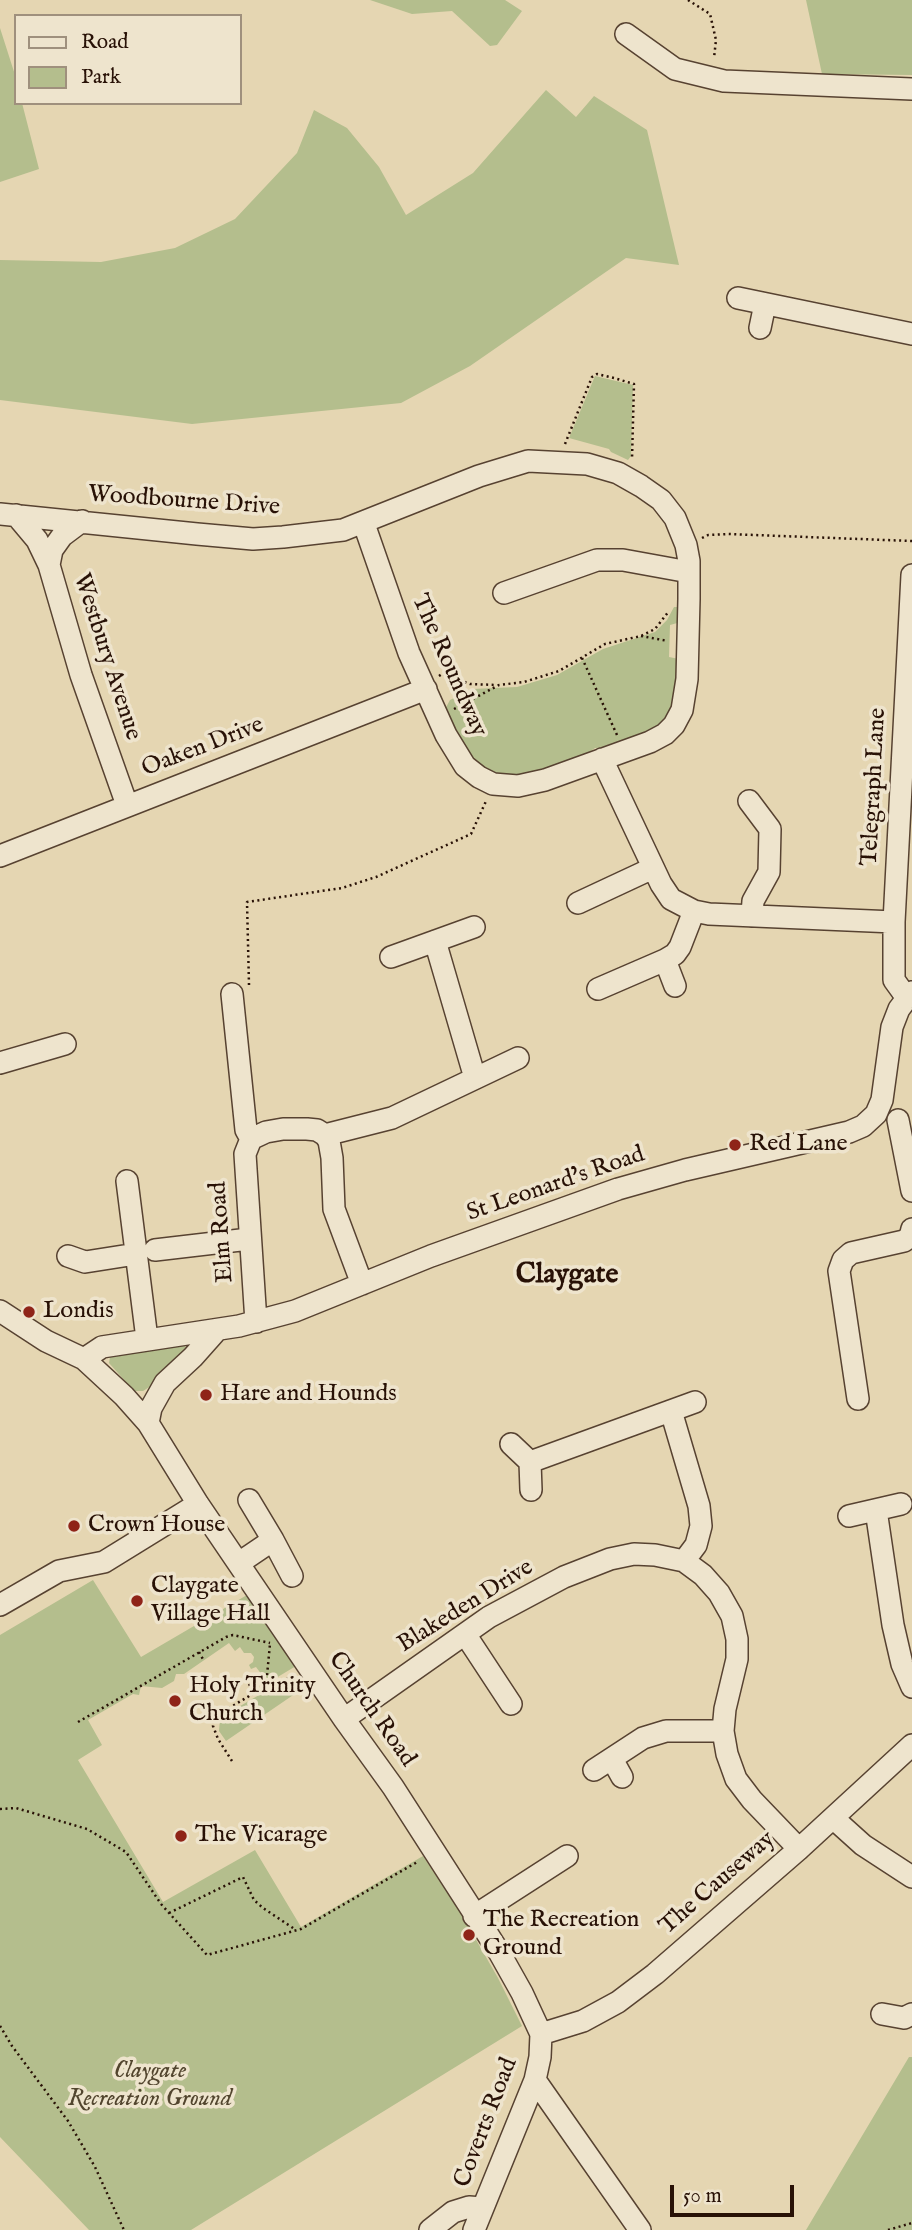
<!DOCTYPE html>
<style>
body{margin:0}
#map{position:relative;width:912px;height:2230px;overflow:hidden;background:#e5d6b2;font-family:"IM FELL English",serif}
canvas{display:block}
.legend{position:absolute;left:14px;top:14px;width:228px;height:91px;box-sizing:border-box;background:#eee4cd;border:2px solid #9f907d;margin:0;padding:9px 12px;list-style:none;font-size:21px;color:#281106}
.legend li{display:flex;align-items:center;gap:14px;height:35px}
.legend b{width:35px;border:2px solid #9f907d}
.scale{position:absolute;left:670px;top:2185px;width:124px;height:32px;box-sizing:border-box;border:4px solid #281106;border-top:0;padding-left:9px;font-size:21px;line-height:24px;white-space:nowrap;color:#281106;-webkit-text-stroke:5px #eee4cd;paint-order:stroke}
</style>
<div id="map">
<canvas width="912" height="2230"></canvas>
<ul class="legend">
<li><b style="height:9px;background:#eee4cd"></b>Road</li>
<li><b style="height:19px;background:#b4be8d"></b>Park</li>
</ul>
<div class="scale">50 m</div>
</div>
<script>
const g = document.querySelector('canvas').getContext('2d');
g.lineJoin = 'round';
function paint(path, color) { g.fillStyle = color; g.fill(path, 'evenodd'); }
const shape = rows => new Path2D(rows.map(r => 'M' + r).join(''));
function trace(path, color, width, dash) { g.strokeStyle = color; g.lineWidth = width; g.lineCap = dash ? 'butt' : 'round'; g.setLineDash(dash || []); g.stroke(path); }
function write(font, color, halo, rows, align = 'center') {
  g.font = font + ' "IM FELL English",serif'; g.lineWidth = 7; g.setLineDash([]); g.textBaseline = 'middle'; g.strokeStyle = halo; g.fillStyle = color; for (const [text, x, y, turn = 0] of rows) {
    g.save(); g.translate(x, y); g.rotate((+turn || 0) * Math.PI / 180); g.textAlign = isNaN(turn) ? turn : align; if (halo) g.strokeText(text, 0, 0); g.fillText(text, 0, 0); g.restore();
  }
}
const green = shape([
 [370,0,505,0,522,11,497,45,490,46,452,11,412,14],
 [806,0,912,0,912,75,822,74],
 [0,28,16,78,16,103,22,103,39,169,0,182],
 [546,90,576,117,594,96,647,130,679,265,626,258,470,366,401,403,192,424,0,400,0,260,101,262,175,248,235,219,297,153,314,110,347,128,379,167,406,215,473,173],
 [595,376,633,385,631,456,628,460,611,452,609,449,569,438],
 [674,607,679,607,681,622,670,625,669,657,679,659,678,697,665,725,615,747,595,748,580,759,530,779,498,779,473,762,444,711,450,700,472,689,517,687,557,675,603,649,655,632,667,620],
 [183,1342,187,1350,164,1368,151,1386,143,1391,134,1391,109,1363,110,1357,115,1354],
 [93,1580,141,1657,247,1595,296,1666,276,1678,265,1679,256,1667,251,1669,249,1665,253,1662,254,1657,251,1653,244,1653,240,1647,235,1651,229,1643,184,1674,176,1674,174,1681,162,1688,141,1686,139,1695,133,1694,88,1720,102,1745,78,1760,163,1902,255,1850,301,1927,423,1856,463,1917,498,1978,522,2026,191,2230,89,2230,0,2137,0,1635],
 [302,1682,304,1685,302,1689,226,1741,219,1731,220,1718,252,1699,270,1689],
 [909,2057,912,2057,912,2230,806,2230]
]);
const path = shape([
 [688,0,710,14,716,40,714,58],
 [565,444,592,377,597,374,614,378,634,384,632,459],
 [702,538,708,535,728,534,912,541],
 [641,636,668,641],
 [582,658,617,735],
 [439,676,442,674,470,684,496,685],
 [454,709,499,685,524,682,559,671,605,644,641,636,655,629,669,611],
 [249,985,247,902,342,888,376,877,471,834,487,799],
 [199,1652,204,1661],
 [249,1684,254,1693],
 [266,1686,270,1644],
 [206,1714,214,1717],
 [78,1722,226,1637,233,1635,270,1643],
 [232,1761,218,1739,213,1726,214,1717,266,1686,291,1677],
 [0,1809,16,1808,87,1829,126,1852,161,1904,207,1955,301,1929,419,1861],
 [169,1913,243,1877,254,1900,263,1908,296,1930],
 [0,2026,12,2046,68,2121,95,2167,124,2230],
 [888,2230,912,2223]
]);
const minor = shape([
 [626,34,675,69,724,81,912,89],
 [738,298,912,334],
 [760,328,765,304],
 [0,514,197,534,253,539,283,537,343,530,479,476,528,461,587,464,618,473,641,486,661,500,675,518,686,545,689,561,689,599,687,679,682,710,674,725,665,734,650,742,545,780,518,786,493,784,479,777,465,766,446,735,409,653,364,524],
 [16,515,37,540,49,565,52,550,62,536,82,521],
 [49,565,81,675,127,805],
 [504,593,597,560,623,560,689,572],
 [602,759,661,884,671,899,694,911,709,914,894,922],
 [749,801,770,829,769,872,753,901,752,916],
 [0,856,426,689],
 [578,903,653,868],
 [435,941,475,1078],
 [391,957,474,927],
 [675,986,665,960,675,954,680,947,694,911],
 [598,989,665,960],
 [232,994,246,1130,251,1139],
 [907,998,894,980,894,922,912,575],
 [0,1063,65,1044],
 [898,1120,912,1191],
 [325,1135,392,1118,518,1058],
 [127,1181,147,1339],
 [155,1250,249,1239],
 [68,1256,85,1262,136,1254],
 [0,1311,46,1341,84,1359,124,1396,148,1423,198,1504,344,1719,393,1787,499,1952,522,1993,541,2034,540,2057,535,2080,474,2230],
 [256,1322,245,1154,251,1139,266,1132,283,1129,307,1129,317,1130,325,1135,329,1141,332,1158,334,1209,362,1284],
 [84,1359,102,1347,239,1326,295,1311,431,1256,618,1189,685,1170,849,1132,863,1126,876,1114,882,1100,892,1027,899,1009,912,992],
 [858,1399,839,1271,843,1260,851,1253,904,1241,910,1237,912,1229],
 [671,1411,699,1506,701,1526,696,1545,684,1561],
 [148,1423,151,1408,165,1383,193,1357,217,1330],
 [511,1444,530,1462,531,1490],
 [530,1462,695,1402],
 [876,1510,893,1625,902,1664,912,1687],
 [849,1516,901,1504],
 [273,1540,292,1576],
 [239,1563,273,1540,249,1500],
 [0,1605,59,1571,104,1562,198,1504],
 [465,1634,511,1704],
 [344,1719,489,1617,564,1577,610,1559,634,1554,655,1555,684,1561,703,1575,719,1593,732,1616,737,1639,737,1659,725,1709,723,1731,727,1754,736,1779,752,1800,799,1849],
 [612,1759,622,1777],
 [594,1770,643,1738,666,1731,723,1731],
 [833,1818,863,1845,912,1877],
 [474,1916,567,1856],
 [882,2014,904,2018,912,2014],
 [541,2034,583,2021,618,2002,655,1974,799,1849,912,1745],
 [535,2080,640,2230],
 [430,2230,453,2212,469,2207,482,2208]
]);
const markers = [
 [735,1145,7,"#8f2418"],
 [29,1312,7,"#8f2418"],
 [206,1395,7,"#8f2418"],
 [74,1526,7,"#8f2418"],
 [137,1601,7,"#8f2418"],
 [175,1701,7,"#8f2418"],
 [181,1836,7,"#8f2418"],
 [469,1935,7,"#8f2418"]
];
const streetNames = [
 ["Woodbourne Drive",184,502,4],
 ["Westbury Avenue",106,657,72],
 ["The Roundway",448,666,66],
 ["Oaken Drive",203,748,-21],
 ["Telegraph Lane",875,787,-87],
 ["St Leonard's Road",556,1185,-19],
 ["Elm Road",223,1232,-94],
 ["Blakeden Drive",466,1607,-32],
 ["Church Road",371,1710,55],
 ["The Causeway",718,1884,-41],
 ["Coverts Road",487,2123,-69]
];
const poiNames = [
 ["Red Lane",749,1145],
 ["Londis",43,1312],
 ["Hare and Hounds",220,1395],
 ["Crown House",88,1526],
 ["Claygate",151,1587],
 ["Village Hall",151,1615],
 ["Holy Trinity",189,1687],
 ["Church",189,1715],
 ["The Vicarage",195,1836],
 ["The Recreation",483,1921],
 ["Ground",483,1949]
];
const parkNames = [
 ["Claygate",150,2072],
 ["Recreation Ground",150,2100]
];
const quarterNames = [
 ["Claygate",567,1276]
];
paint(green, '#b4be8d');
trace(minor, '#574231', 24);
trace(path, '#281106', 2.5, [2, 3.5]);
trace(minor, '#eee4cd', 21);
for (const [x, y, r, color] of markers) { const dot = new Path2D(); dot.arc(x, y, r, 0, 2 * Math.PI); g.fillStyle = color; g.fill(dot); trace(dot, '#eee4cd', 2.5); }
write('24px', '#281106', '#eee4cd', streetNames);
write('24px', '#281106', '#eee4cd', poiNames, 'left');
write('italic 24px', '#52452e', '#eee4cd', parkNames);
write('bold 28px', '#281106', '#eee4cd', quarterNames);
</script>
